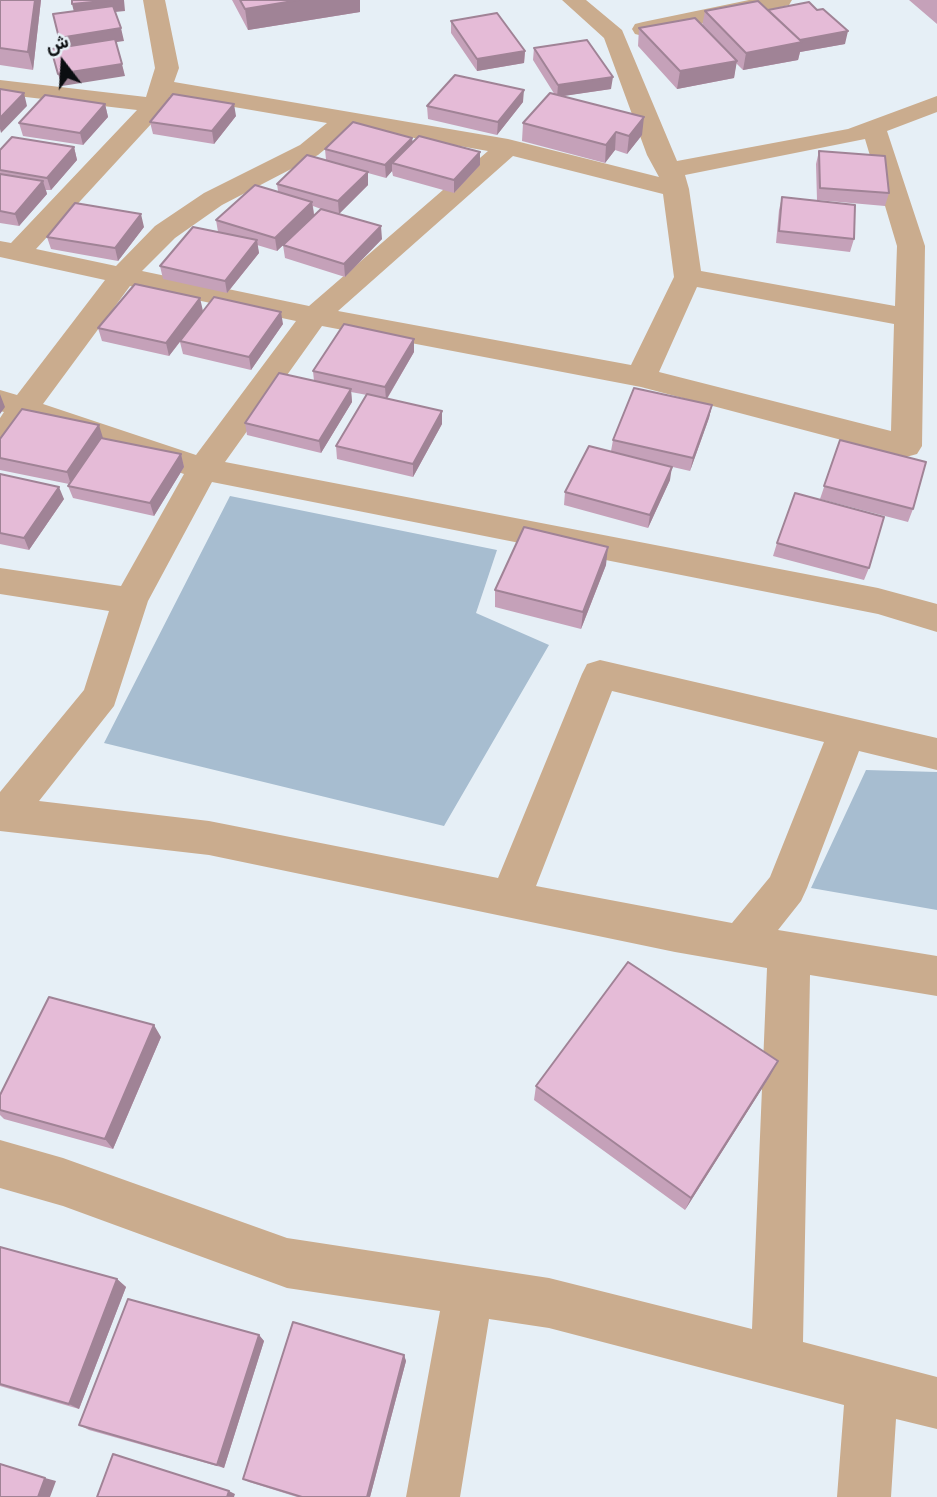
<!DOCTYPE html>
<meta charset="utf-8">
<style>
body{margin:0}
#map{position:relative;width:937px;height:1497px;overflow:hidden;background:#e6eff6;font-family:Lato,Vazirmatn,sans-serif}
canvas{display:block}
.north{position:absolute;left:28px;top:28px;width:70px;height:70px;-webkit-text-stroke:5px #e6eff6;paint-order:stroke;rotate:343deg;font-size:19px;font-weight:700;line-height:28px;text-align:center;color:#0b0e11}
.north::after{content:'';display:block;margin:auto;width:24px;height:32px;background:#0b0e11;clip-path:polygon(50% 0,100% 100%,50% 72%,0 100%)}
</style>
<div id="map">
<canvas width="937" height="1497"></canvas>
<div class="north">ش</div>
</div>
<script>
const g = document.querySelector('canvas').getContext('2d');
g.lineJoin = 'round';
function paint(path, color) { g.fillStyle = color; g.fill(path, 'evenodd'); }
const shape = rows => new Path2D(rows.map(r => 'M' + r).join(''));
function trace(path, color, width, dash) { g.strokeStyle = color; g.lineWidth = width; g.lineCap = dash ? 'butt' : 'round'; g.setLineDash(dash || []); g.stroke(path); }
const green = shape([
 [230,496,497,550,476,613,549,645,444,826,104,743],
 [866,770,937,772,937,910,811,888]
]);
const minor = shape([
 [143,0,165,0,179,68,174,82,508,139,659,177,647,155,604,38,562,0,586,0,622,30,677,161,848,129,937,96,937,112,887,131,925,246,922,446,917,454,906,457,641,387,322,326,225,462,878,588,937,604,937,632,878,614,212,482,148,601,114,706,39,801,209,821,498,878,582,674,587,664,600,660,937,738,937,770,859,751,807,888,801,901,778,930,937,956,937,996,810,975,803,1342,937,1377,937,1429,896,1419,891,1497,837,1497,844,1405,549,1328,489,1319,460,1497,406,1497,440,1311,287,1288,63,1206,0,1188,0,1140,63,1158,287,1238,549,1278,752,1329,767,968,675,952,209,855,0,831,0,792,84,690,109,611,0,594,0,568,121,586,184,474,30,421,11,448,0,451,0,418,4,412,0,411,0,390,17,395,105,280,0,257,0,241,11,243,137,110,0,94,0,80,146,97,155,68,143,0],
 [170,96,327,123,300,145,204,193,155,226,116,266,36,249,164,110,170,96],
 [352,127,488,151,309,306,142,271,175,238,222,205,318,155,352,127],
 [865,139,897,246,895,306,701,271,689,189,685,175,865,139],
 [513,156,663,194,674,277,631,365,338,311,513,156],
 [130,286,296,321,196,455,43,404,130,286],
 [697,287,894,324,891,431,659,372,697,287],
 [612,691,824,742,770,877,732,923,536,886,612,691],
 [749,0,792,0,789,5,781,7,643,36,635,34,632,29,635,24,643,22,749,0]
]);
const wall = shape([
 [0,0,41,0,33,70,0,65],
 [232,0,360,0,360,12,248,30],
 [909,0,937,0,937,24],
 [705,11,845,44,800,52,798,60,743,70,736,63,734,78,677,89,638,46,639,28,702,26],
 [451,21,525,51,524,63,477,71,451,33],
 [534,48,611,89,562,96,642,135,627,154,615,150,605,163,522,141,523,123,555,95,533,60],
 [523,102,497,135,428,119,427,106],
 [105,104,108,117,83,145,23,136,19,123],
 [236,116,214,144,153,134,150,122],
 [412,138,413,142,480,152,480,165,454,193,393,176,392,171,386,178,368,173,368,185,339,214,382,239,345,277,285,258,283,245,321,209,313,206,314,215,277,251,257,245,259,253,227,293,163,279,160,266,218,232,216,220,278,191,277,184,326,160,325,149],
 [74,147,77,160,51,190,46,190,47,194,19,226,0,223,0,150],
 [819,151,889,193,885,206,817,200,816,164],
 [782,197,854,239,850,252,776,243,779,210],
 [144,227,118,261,51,249,47,237],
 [203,311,283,324,251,370,183,354,180,342,169,356,102,341,98,328],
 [414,352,387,399,442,424,413,477,337,459,336,446,367,395,351,392,352,402,321,453,247,435,245,423,314,381,313,371],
 [712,405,709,418,690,471,647,461,670,480,648,528,564,505,565,492,611,451,613,440],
 [103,438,103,439,181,454,184,467,154,516,73,498,68,486,69,484,0,470,0,439],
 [840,440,913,509,908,522,820,499],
 [0,474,64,499,29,550,0,544],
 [777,543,869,568,864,580,773,556],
 [606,565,581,629,495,607,495,590],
 [161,1037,113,1149,4,1119,0,1115,0,1110],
 [770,1076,685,1210,534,1100,536,1086],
 [0,1247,117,1279,126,1287,79,1409,0,1386],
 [259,1335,264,1341,224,1468,89,1430,79,1425],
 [404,1355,406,1361,370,1497,297,1497,249,1482,243,1479]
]);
const shadedWall = shape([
 [35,0,41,0,33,70,28,52],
 [113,0,124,0,125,11,75,16,72,4],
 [299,0,360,0,360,12,248,30,245,9],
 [121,28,124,41,62,50,59,38],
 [848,31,845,44,800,52,798,60,743,70,746,53,800,40],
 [525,51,524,63,477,71,477,59],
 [737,61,734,78,677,89,680,71],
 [122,64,125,76,62,86,58,74],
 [613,77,611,89,557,97,558,85],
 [524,90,523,102,497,135,498,122],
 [24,93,27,106,1,133,0,129,0,118],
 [105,104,108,117,83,145,80,133],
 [234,104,236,116,214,144,212,131],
 [644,117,642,135,627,154,629,136],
 [616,132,615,150,605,163,606,145],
 [412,138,413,151,392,163,392,171,386,178,385,165],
 [74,147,77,160,51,190,47,178],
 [480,152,480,165,454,193,454,180],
 [368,172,368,185,339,214,338,201],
 [43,181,47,194,19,226,15,214],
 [312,202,314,215,277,251,275,238],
 [141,214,144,227,118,261,115,248],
 [381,226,382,239,345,277,344,264],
 [257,240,259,253,227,293,225,281],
 [200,298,203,311,169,356,166,343],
 [281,312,283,324,251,370,249,357],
 [414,339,414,352,386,400,385,387],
 [351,389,352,402,321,453,319,441],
 [0,394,5,407,0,414],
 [712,405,709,418,690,471,693,458],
 [442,411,442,424,413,477,413,464],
 [99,425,103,438,71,485,67,472],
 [181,454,184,467,154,516,150,503],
 [672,467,670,480,648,528,650,515],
 [59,487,64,499,29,550,24,538],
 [608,547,606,565,581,629,583,612],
 [154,1025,161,1037,113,1149,105,1139],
 [778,1061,770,1076,685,1210,691,1198],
 [117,1279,126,1287,79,1409,69,1404],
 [259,1335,264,1341,224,1468,217,1465],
 [404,1355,406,1361,370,1497,367,1497],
 [45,1478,56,1481,50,1497,38,1497],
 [229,1491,235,1494,234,1497,227,1497]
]);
const building = shape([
 [0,0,35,0,28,52,0,48,0,0],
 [72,0,113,0,72,4,72,0],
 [240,0,299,0,245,9,240,0],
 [758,1,802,42,746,53,705,11,758,1],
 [809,2,817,10,823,9,848,31,800,40,768,10,809,2],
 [113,6,121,28,59,38,53,14,113,6],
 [497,13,525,51,477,59,451,21,497,13],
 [695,18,737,61,680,71,639,28,695,18],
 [115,39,122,64,58,74,51,49,115,39],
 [587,40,613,77,558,85,534,48,587,40],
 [455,75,524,90,498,122,427,106,455,75],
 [0,89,24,93,0,118,0,89],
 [550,93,644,117,629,136,616,132,606,145,523,123,550,93],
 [173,94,234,104,212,131,150,122,173,94],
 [45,95,105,104,80,133,19,123,45,95],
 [353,122,412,138,385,165,325,149,353,122],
 [419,136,480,152,454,180,392,163,419,136],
 [12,137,74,147,47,178,0,170,0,150,12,137],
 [819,151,885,156,889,193,820,188,819,151],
 [307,155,368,172,338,201,277,184,307,155],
 [0,174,43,181,15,214,0,211,0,174],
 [255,185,312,202,275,238,216,220,255,185],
 [782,197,855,205,854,239,779,231,782,197],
 [75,203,141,214,115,248,47,237,75,203],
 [321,209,381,226,344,264,283,245,321,209],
 [193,227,257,240,225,281,160,266,193,227],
 [135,284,200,298,166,343,98,328,135,284],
 [214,297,281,312,249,357,180,341,214,297],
 [344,324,414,339,385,387,313,371,344,324],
 [279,373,351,389,319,441,245,423,279,373],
 [634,388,712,405,693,458,613,440,634,388],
 [367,394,442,411,413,464,336,446,367,394],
 [22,409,99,425,67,472,0,458,0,439,22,409],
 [101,438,181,454,150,503,68,486,101,438],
 [840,440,926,462,913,509,824,486,840,440],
 [589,446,672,467,650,515,565,492,589,446],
 [0,474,59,487,24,538,0,533,0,474],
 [795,493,884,517,869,568,777,543,795,493],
 [524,527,608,547,583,612,495,590,524,527],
 [628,962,778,1061,691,1198,536,1086,628,962],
 [49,997,154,1025,105,1139,0,1110,0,1095,49,997],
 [0,1247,117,1279,69,1404,0,1384,0,1247],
 [128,1299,259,1335,217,1465,79,1425,128,1299],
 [293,1322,404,1355,367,1497,302,1497,243,1479,293,1322],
 [113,1454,229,1491,227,1497,97,1497,113,1454],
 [0,1464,45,1478,38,1497,0,1497,0,1464]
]);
paint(green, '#a7bdd0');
paint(minor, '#caac8e');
paint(wall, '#c5a1b9');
paint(shadedWall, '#a08396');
paint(building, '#e5bbd7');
trace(building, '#a08396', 2);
</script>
